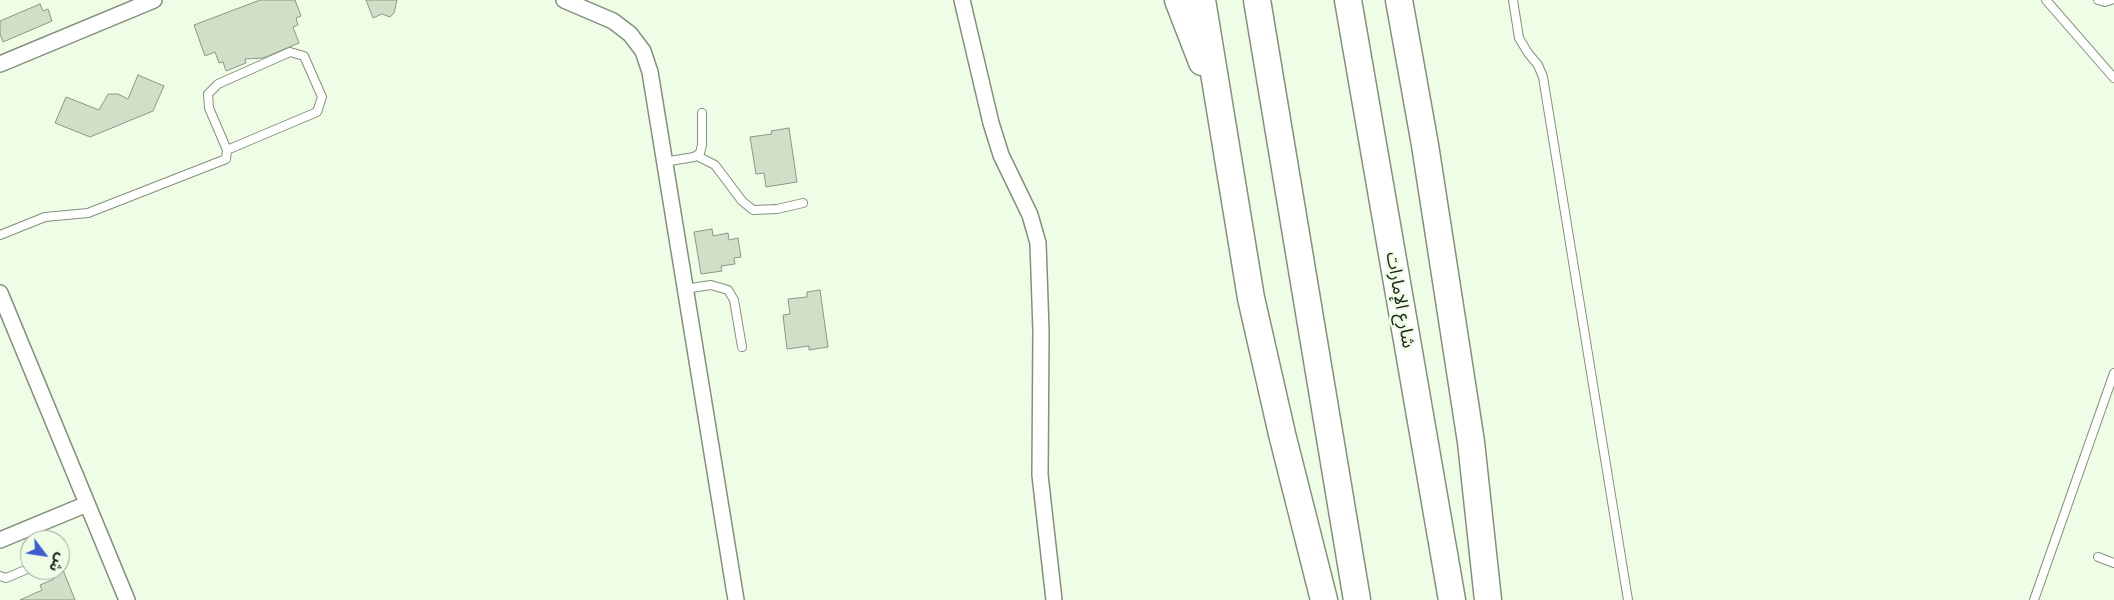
<!DOCTYPE html>
<meta charset="utf-8">
<style>
body{margin:0}
#map{position:relative;width:2114px;height:600px;overflow:hidden;background:#effde7;font-family:Figtree,"Noto Sans Arabic",sans-serif}
canvas{display:block}
.north{position:absolute;left:20px;top:530px;width:50px;height:50px;box-sizing:border-box;background:#effde7;border:1px solid #9ca797;border-radius:50%;rotate:121deg;font-size:14px;font-weight:700;line-height:20px;text-align:center;color:#20251e}
.north::after{content:'';display:block;margin:auto;width:18px;height:22px;background:#3d5cce;clip-path:polygon(50% 0,100% 100%,50% 72%,0 100%)}
</style>
<div id="map">
<canvas width="2114" height="600"></canvas>
<div class="north">ش</div>
</div>
<script>
const g = document.querySelector('canvas').getContext('2d');
g.lineJoin = 'round';
function paint(path, color) { g.fillStyle = color; g.fill(path, 'evenodd'); }
const shape = rows => new Path2D(rows.map(r => 'M' + r).join(''));
function trace(path, color, width, dash) { g.strokeStyle = color; g.lineWidth = width; g.lineCap = dash ? 'butt' : 'round'; g.setLineDash(dash || []); g.stroke(path); }
function write(font, color, halo, rows, align = 'center') {
  g.font = font + ' Figtree,"Noto Sans Arabic",sans-serif'; g.lineWidth = 5; g.setLineDash([]); g.textBaseline = 'middle'; g.strokeStyle = halo; g.fillStyle = color; for (const [text, x, y, turn = 0] of rows) {
    g.save(); g.translate(x, y); g.rotate((+turn || 0) * Math.PI / 180); g.textAlign = isNaN(turn) ? turn : align; if (halo) g.strokeText(text, 0, 0); g.fillText(text, 0, 0); g.restore();
  }
}
const building = shape([
 [260,0,295,0,301,16,296,18,298,25,293,27,299,43,263,58,245,59,246,63,226,71,223,62,219,63,215,52,205,56,194,25,260,0],
 [366,0,397,0,394,13,390,17,382,14,373,18,366,0],
 [40,4,43,11,48,9,52,21,3,42,0,34,0,21,40,4],
 [138,75,164,86,153,111,90,137,55,123,66,97,99,110,108,94,118,94,128,99,138,75],
 [789,128,797,182,766,187,764,173,756,174,750,137,772,134,771,131,789,128],
 [712,229,713,236,728,233,729,240,738,238,741,257,734,258,735,264,721,266,722,271,701,274,694,232,712,229],
 [820,290,828,347,809,350,809,346,787,349,783,315,790,314,788,299,807,297,807,292,820,290],
 [63,570,75,600,20,600,42,590,40,585,54,579,53,574,63,570]
]);
const service = shape([
 [1513,0,1519,38,1528,53,1538,65,1543,77,1628,600],
 [2046,0,2114,78],
 [2098,0,2105,2,2111,0],
 [697,156,715,165,742,201,753,210,777,209,803,203],
 [664,162,694,157,700,153,702,145,702,113],
 [0,235,45,217,88,213,226,159,227,150,209,108,208,94,218,84,290,52,304,56,322,97,317,112,227,150],
 [684,289,711,285,728,290,734,300,742,347],
 [2098,557,2114,563],
 [0,576,6,578,30,568],
 [2034,600,2114,373]
]);
const minor = shape([
 [564,0,613,21,630,34,643,51,650,72,736,600],
 [962,0,991,123,1001,155,1030,215,1038,243,1041,331,1040,475,1054,600],
 [0,64,154,0],
 [0,293,127,600],
 [0,540,87,504]
]);
const motorway = shape([
 [1178,0,1202,62],
 [1202,0,1251,298,1282,434,1324,600],
 [1257,0,1357,600],
 [1348,0,1452,600],
 [1399,0,1425,145,1471,442,1488,600]
]);
const streetNames = [
 ["شارع الإمارات",1400,300,80]
];
paint(building, '#d1dfc9');
trace(building, '#8b9784', 1);
trace(service, '#83907c', 10);
trace(minor, '#83907c', 18);
trace(motorway, '#83907c', 29);
trace(service, '#fff', 8);
trace(minor, '#fff', 15);
trace(motorway, '#fff', 26);
write('18px', '#20251e', '#effde7', streetNames);
</script>
